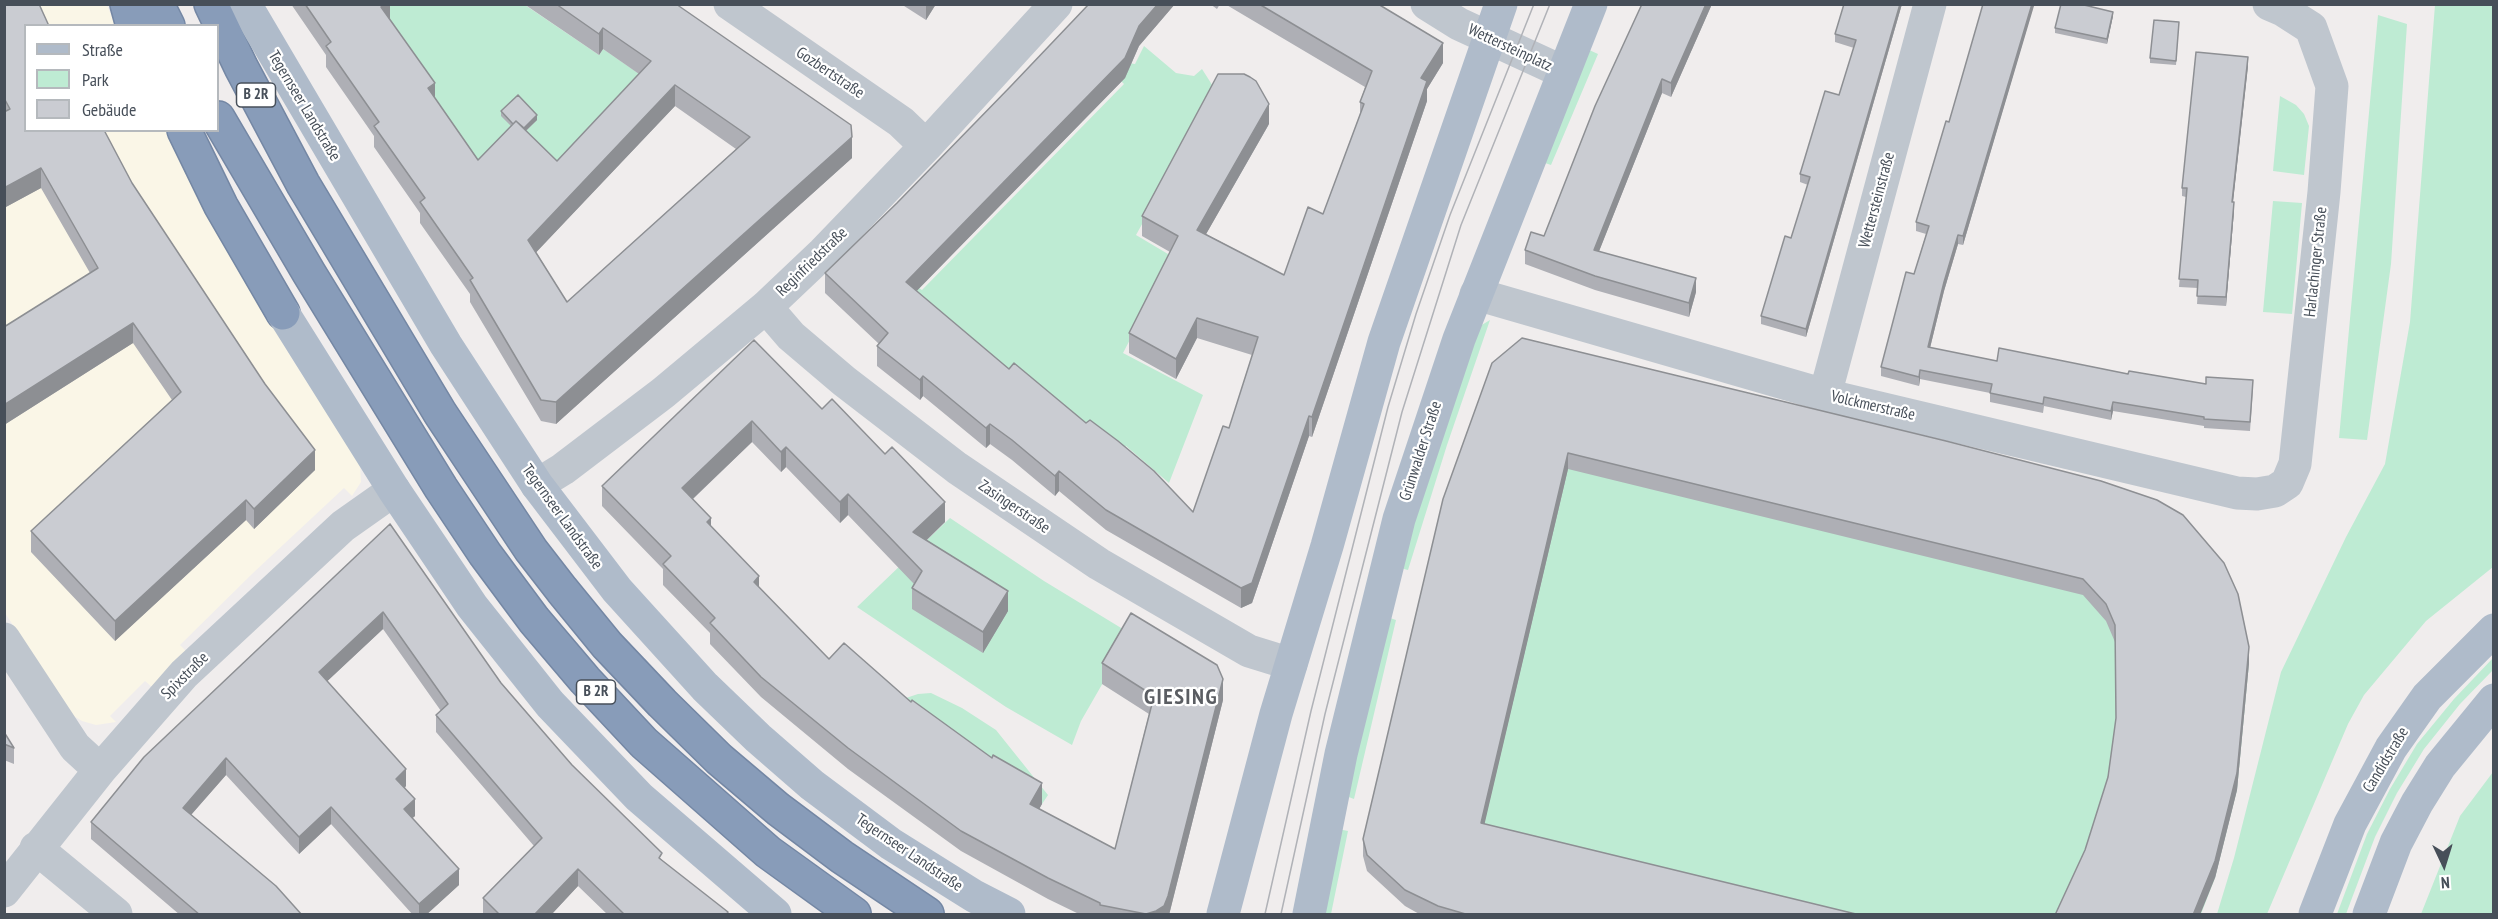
<!DOCTYPE html>
<meta charset="utf-8">
<style>
body{margin:0}
#map{position:relative;width:2498px;height:919px;overflow:hidden;background:#f0eded;font-family:"PT Sans Narrow",sans-serif}
canvas{display:block}
.frame{position:absolute;inset:0;border:6px solid #474f59;pointer-events:none}
.legend{position:absolute;left:24px;top:24px;width:195px;height:108px;box-sizing:border-box;background:#fff;border:2px solid #b5b9bd;margin:0;padding:8px 10px;list-style:none;font-size:18px;color:#474f59}
.legend li{display:flex;align-items:center;gap:12px;height:30px}
.legend b{width:30px;border:2px solid #b5b9bd}
.north{position:absolute;left:2414px;top:835px;width:60px;height:60px;-webkit-text-stroke:4px #fff;paint-order:stroke;rotate:176deg;font-size:16px;font-weight:700;line-height:24px;text-align:center;color:#474f59}
.north::after{content:'';display:block;margin:auto;width:21px;height:27px;background:#474f59;clip-path:polygon(50% 0,100% 100%,50% 72%,0 100%)}
</style>
<div id="map">
<canvas width="2498" height="919"></canvas>
<div class="frame"></div>
<ul class="legend">
<li><b style="height:8px;background:#afbbca"></b>Straße</li>
<li><b style="height:16px;background:#beebd3"></b>Park</li>
<li><b style="height:16px;background:#caccd2"></b>Gebäude</li>
</ul>
<div class="north">N</div>
</div>
<script>
const g = document.querySelector('canvas').getContext('2d');
g.lineJoin = 'round';
function paint(path, color) { g.fillStyle = color; g.fill(path, 'evenodd'); }
const shape = rows => new Path2D(rows.map(r => 'M' + r).join(''));
function trace(path, color, width, dash) { g.strokeStyle = color; g.lineWidth = width; g.lineCap = dash ? 'butt' : 'round'; g.setLineDash(dash || []); g.stroke(path); }
function write(font, color, halo, rows, align = 'center') {
  g.font = font + ' "PT Sans Narrow",sans-serif'; g.lineWidth = 4.5; g.setLineDash([]); g.textBaseline = 'middle'; g.strokeStyle = halo; g.fillStyle = color; for (const [text, x, y, turn = 0] of rows) {
    g.save(); g.translate(x, y); g.rotate((+turn || 0) * Math.PI / 180); g.textAlign = isNaN(turn) ? turn : align; if (halo) g.strokeText(text, 0, 0); g.fillText(text, 0, 0); g.restore();
  }
}
const commercial = shape([
 [5,5,107,5,115,25,26,26,26,130,168,131,233,256,294,362,360,463,361,482,352,496,344,488,253,573,180,645,188,653,153,688,145,681,110,716,116,722,96,725,82,721,72,715,5,613]
]);
const green = shape([
 [378,5,525,5,599,55,603,49,651,82,509,233],
 [2435,5,2493,5,2493,567,2426,621,2364,695,2348,724,2267,914,2217,914,2234,858,2281,672,2346,537,2385,464,2410,322],
 [2378,15,2407,24,2391,264,2367,440,2339,438],
 [1144,46,1176,73,1194,76,1202,69,1216,91,1136,235,1173,257,1123,353,1203,395,1169,483,1126,446,1119,457,914,315,917,287,922,290,1124,84,1116,76,1128,63,1135,64],
 [1587,49,1598,54,1551,165,1542,162],
 [2280,96,2296,105,2304,114,2309,126,2304,175,2273,171],
 [2273,201,2302,203,2292,314,2263,312],
 [1490,320,1447,445,1408,570,1400,568,1426,470,1480,326],
 [1522,355,2249,663,2237,790,2215,878,2201,914,1421,914],
 [950,518,1044,581,1131,634,1081,721,1072,745,1006,707,857,607],
 [1387,617,1396,620,1354,799,1346,796],
 [2493,658,2493,670,2460,704,2424,749,2397,793,2375,837,2346,914,2337,914,2367,834,2390,789,2417,744,2454,699],
 [931,693,962,708,996,730,1048,795,1042,804,993,776,906,698,918,694],
 [2493,772,2493,914,2421,914,2460,816],
 [1338,829,1348,831,1331,914,1321,914]
]);
const minor = shape([
 [730,4,901,122,926,146],
 [1427,4,1459,24,1563,72],
 [1476,294,1825,395,2237,493,2257,494,2275,491,2287,483,2295,464,2324,192,2332,86,2311,28,2283,10,2269,4],
 [766,307,791,336,844,381,957,468,1099,564,1249,651,1291,664],
 [1825,395,1930,4],
 [537,485,563,469,663,393,766,307,823,253,926,146,1056,4],
 [4,639,75,747,100,770],
 [36,848,116,914],
 [4,891,100,770,184,674,343,526,394,490]
]);
const major = shape([
 [245,4,446,345,537,485,617,590,705,687,758,738,812,785,891,844,974,896,1009,914],
 [283,313,394,490,472,606,550,704,639,797,775,914],
 [1223,914,1276,714,1327,546,1384,342,1501,4],
 [1309,914,1341,754,1399,519,1459,339,1591,4],
 [2315,914,2350,824,2391,748,2427,697,2494,630],
 [2369,914,2396,843,2417,803,2440,766,2494,700]
]);
const highway = shape([
 [127,4,133,26],
 [157,4,168,26],
 [211,4,241,67,303,184,440,413,531,550,562,590,607,645,662,703,719,759,778,809,842,857,927,914],
 [218,118,309,273,441,488,485,554,534,620,585,680,644,743,768,852,854,914],
 [184,130,221,206,283,313]
]);
const tram = shape([
 [1265,914,1311,711,1388,407,1416,314,1450,215,1534,4],
 [1281,914,1325,714,1402,412,1461,225,1550,4]
]);
const wall = shape([
 [4,4,26,26,132,183,315,470,254,529,246,520,115,641,31,552,31,531,172,400,133,343,4,425,4,327,90,273,41,188,4,208],
 [291,4,390,4,390,21,435,98,478,160,511,126,501,116,501,111,537,120,526,131,557,161,639,74,603,49,599,55,524,4,676,4,852,158,556,424,541,421,470,302,470,294,420,223,420,213,374,147,374,136,326,67,326,55],
 [675,106,736,149,567,302,536,252],
 [901,4,936,4,926,20],
 [1089,4,1175,4,1139,46,1125,78,916,291,1009,369,1193,512,1229,428,1252,355,1197,338,1176,379,1129,353,1129,333,1170,252,1142,236,1142,216,1269,124,1206,234,1284,275,1323,214,1360,114,1360,102,1365,87,1225,4,1378,4,1443,63,1427,89,1427,101,1312,437,1309,436,1252,603,1241,608,1106,530,1059,491,1055,496,1012,460,990,444,986,448,923,396,920,400,877,366,877,346,879,344,825,293,825,273,897,203,1010,87],
 [1210,4,1220,4,1217,9],
 [1712,4,1671,97,1662,93,1599,251,1696,292,1689,317,1595,290,1525,264,1525,250,1544,236],
 [1844,4,1902,4,1806,337,1761,324,1761,316,1791,238,1808,185,1800,182,1800,174,1839,95,1854,48,1835,42,1835,34],
 [2034,4,1963,245,1958,244,1944,291,1930,348,1997,361,2253,389,2250,431,2204,428,2204,426,2113,411,2111,420,2044,406,2043,413,1990,402,1990,393,1920,379,1919,386,1881,376,1881,367,1914,274,1926,234,1916,231,1916,222,1949,122],
 [2113,16,2107,44,2055,33,2055,28],
 [2179,22,2176,65,2150,63,2150,58],
 [2248,66,2233,202,2234,211,2226,306,2197,304,2198,288,2179,287,2186,197,2182,196,2182,188],
 [754,340,822,409,945,522,927,540,1008,611,983,653,912,609,912,588,914,584,848,515,840,523,786,467,781,472,752,442,693,499,711,527,759,587,829,659,911,702,1042,804,1039,809,1115,849,1149,714,1102,684,1102,663,1223,700,1169,915,1081,915,1048,899,961,851,848,769,761,697,710,644,710,633,663,585,663,569,602,506,602,486],
 [1492,363,1946,441,2249,663,2237,790,2215,878,2085,850,2108,777,2116,719,2115,642,2106,621,2083,595,1568,469,1484,824,1860,915,1421,915,1405,906,1367,871,1363,856,1363,839],
 [390,524,501,683,572,765,662,860,728,915,608,915,578,886,551,915,483,915,483,898,534,846,436,732,436,715,441,711,383,629,327,681,406,786,405,788,415,816,412,818,459,885,426,915,413,915,331,824,299,854,226,775,191,815,302,915,180,915,91,839,91,822],
 [4,732,14,748,14,764,4,760]
]);
const shadedWall = shape([
 [386,4,390,4,390,22,381,7],
 [926,4,936,4,926,20],
 [1158,4,1175,4,1139,46,1125,78,906,302,906,282,1139,26],
 [1706,4,1712,4,1671,97,1671,83],
 [1900,4,1902,4,1806,337,1806,329],
 [2032,4,2034,4,2034,6,1963,245,1963,236],
 [2113,12,2113,16,2107,44,2107,39],
 [603,28,603,49,599,55,599,34],
 [1443,43,1443,63,1427,89,1427,101,1312,437,1312,417,1421,78],
 [2248,57,2248,66,2232,211,2232,202],
 [1662,79,1662,93,1594,264,1594,250],
 [435,83,435,105,428,88],
 [675,85,675,106,528,261,528,240],
 [1269,104,1269,124,1197,250,1197,230],
 [537,115,537,120,520,136,520,131],
 [852,137,852,158,556,424,556,402],
 [41,168,41,188,4,208,4,188],
 [2234,202,2234,211,2226,306,2226,297],
 [1958,235,1958,244,1944,291,1928,356,1928,347,1944,282],
 [1696,278,1696,292,1689,317,1689,303],
 [1197,318,1197,338,1176,379,1176,359],
 [133,323,133,343,4,425,4,405],
 [1920,370,1920,379,1919,386,1919,377],
 [923,376,923,396,920,400,920,380],
 [2113,402,2113,411,2111,420,2111,411],
 [1309,416,1309,436,1252,603,1241,608,1241,588],
 [752,421,752,442,682,509,682,488],
 [990,424,990,444,986,448,986,428],
 [786,447,786,467,781,472,781,452],
 [315,450,315,470,254,529,254,509],
 [1568,453,1568,469,1481,839,1481,823],
 [1059,471,1059,491,1055,496,1055,476],
 [848,494,848,515,840,523,840,502],
 [246,500,246,520,115,641,115,621],
 [945,502,945,522,913,553,913,532],
 [711,518,711,539,707,522],
 [759,576,759,597,754,582],
 [1008,591,1008,611,983,653,983,632],
 [383,612,383,629,319,689,319,672],
 [2249,647,2249,663,2237,790,2215,878,2200,915,2193,915],
 [1223,679,1223,700,1169,915,1146,915],
 [226,758,226,775,183,824,183,808],
 [406,769,406,786,396,795,396,779],
 [1042,783,1042,804,1030,825,1030,804],
 [415,799,415,816,404,826,404,809],
 [331,807,331,824,299,854,299,837],
 [459,869,459,885,426,915,419,915,419,904],
 [578,869,578,886,551,915,534,915]
]);
const building = shape([
 [4,4,39,4,49,26,26,26,26,130,104,130,132,183,265,384,315,450,254,509,246,500,115,621,31,531,181,392,133,323,4,405,4,327,98,268,41,168,4,188,4,112,10,109,4,98,4,4],
 [305,4,386,4,381,7,435,83,428,88,478,160,516,121,557,161,651,61,603,28,599,34,556,4,676,4,851,125,852,137,556,402,541,400,470,280,473,278,420,202,425,198,374,126,379,122,326,46,331,42,305,4],
 [675,85,750,137,567,302,528,240,675,85],
 [1089,4,1158,4,1139,26,1125,58,906,282,1009,369,1014,363,1086,423,1090,420,1118,441,1154,471,1193,512,1223,426,1229,428,1258,337,1197,318,1176,359,1129,333,1178,236,1142,216,1218,74,1244,74,1250,77,1256,81,1269,104,1197,230,1284,275,1308,207,1323,214,1364,104,1360,102,1372,71,1259,4,1378,4,1443,43,1421,78,1427,81,1312,417,1309,416,1252,583,1241,588,1106,510,1059,471,1055,476,1012,440,990,424,986,428,923,376,920,380,877,346,888,333,825,273,897,203,1010,87,1089,4],
 [1642,4,1706,4,1671,83,1662,79,1594,250,1696,278,1689,303,1595,276,1525,250,1531,232,1544,236,1595,106,1642,4],
 [1844,4,1900,4,1806,329,1761,316,1785,236,1791,238,1810,177,1800,174,1825,91,1839,95,1856,40,1835,34,1844,4],
 [1983,4,2032,4,1963,236,1958,235,1944,282,1928,347,1997,361,1999,348,2128,374,2129,371,2206,384,2206,377,2253,380,2250,422,2204,419,2204,417,2113,402,2111,411,2044,397,2043,404,1990,393,1992,384,1920,370,1919,377,1881,367,1906,272,1914,274,1929,226,1916,222,1946,121,1949,122,1983,4],
 [2061,4,2080,4,2113,12,2107,39,2055,28,2061,4],
 [2154,20,2179,22,2176,61,2150,58,2154,20],
 [2196,52,2248,57,2232,202,2234,202,2226,297,2197,296,2198,280,2179,279,2187,188,2182,188,2196,52],
 [518,95,537,115,524,128,516,121,513,124,501,111,518,95],
 [1522,338,1946,441,2101,481,2157,500,2183,515,2224,563,2238,594,2249,647,2237,773,2215,861,2193,915,2055,915,2085,850,2108,777,2116,718,2115,625,2106,604,2083,579,1568,453,1481,823,1860,915,1469,915,1438,906,1405,890,1367,855,1363,839,1443,499,1492,363,1522,338],
 [754,340,822,409,832,399,885,454,892,447,945,502,913,532,1008,591,983,632,912,588,922,571,848,494,840,502,786,447,781,452,752,421,682,488,711,518,707,522,759,576,754,582,829,659,844,643,911,702,912,700,992,758,993,755,1042,783,1030,804,1115,849,1154,696,1102,663,1131,613,1217,665,1223,679,1168,896,1164,906,1156,911,1146,914,1100,905,1100,903,1048,878,961,831,848,748,761,677,710,623,715,618,663,564,671,556,602,486,754,340],
 [390,524,501,683,572,765,662,853,659,858,728,912,726,915,625,915,578,869,534,915,500,915,483,898,542,838,436,715,448,704,383,612,319,672,406,769,396,779,415,799,404,809,459,869,419,904,331,807,299,837,226,758,183,808,276,886,302,915,200,915,91,822,144,757,390,524],
 [4,732,14,748,4,744,4,732]
]);
const shields = [
 [256,95,39],
 [596,692,39]
];
const shieldNames = [
 ["B 2R",256,95],
 ["B 2R",596,692]
];
const streetNames = [
 ["Wettersteinplatz",1510,48,25],
 ["Gozbertstraße",830,73,34],
 ["Tegernseer Landstraße",304,106,59],
 ["Wettersteinstraße",1877,200,-75],
 ["Reginfriedstraße",812,262,-44],
 ["Harlachinger Straße",2316,262,-84],
 ["Volckmerstraße",1873,406,13],
 ["Grünwalder Straße",1421,451,-72],
 ["Zasingerstraße",1014,507,34],
 ["Tegernseer Landstraße",562,517,54],
 ["Spixstraße",185,676,-45],
 ["Candidstraße",2386,760,-59],
 ["Tegernseer Landstraße",909,853,34]
];
const districtNames = [
 ["GIESING",1181,698]
];
paint(commercial, '#faf6e7');
paint(green, '#beebd3');
trace(highway, '#7487a4', 36);
trace(minor, '#bfc6ce', 33);
trace(major, '#afbbca', 33);
trace(highway, '#889cb9', 33);
trace(tram, '#b0b2b7', 1.5);
paint(wall, '#aeafb5');
paint(shadedWall, '#8d8f93');
paint(building, '#caccd2');
trace(building, '#8d8f93', 1.5);
for (const [x, y, w] of shields) { const box = new Path2D(); box.roundRect(x - w / 2, y - 12, w, 24, 4.5); g.fillStyle = '#fff'; g.fill(box); trace(box, '#474f59', 1.5); }
write('bold 15px', '#474f59', null, shieldNames);
write('16px', '#474f59', '#fff', streetNames);
g.letterSpacing = '1.5px';
write('bold 22px', '#5a5d62', '#fff', districtNames);
g.letterSpacing = '0px';
</script>
